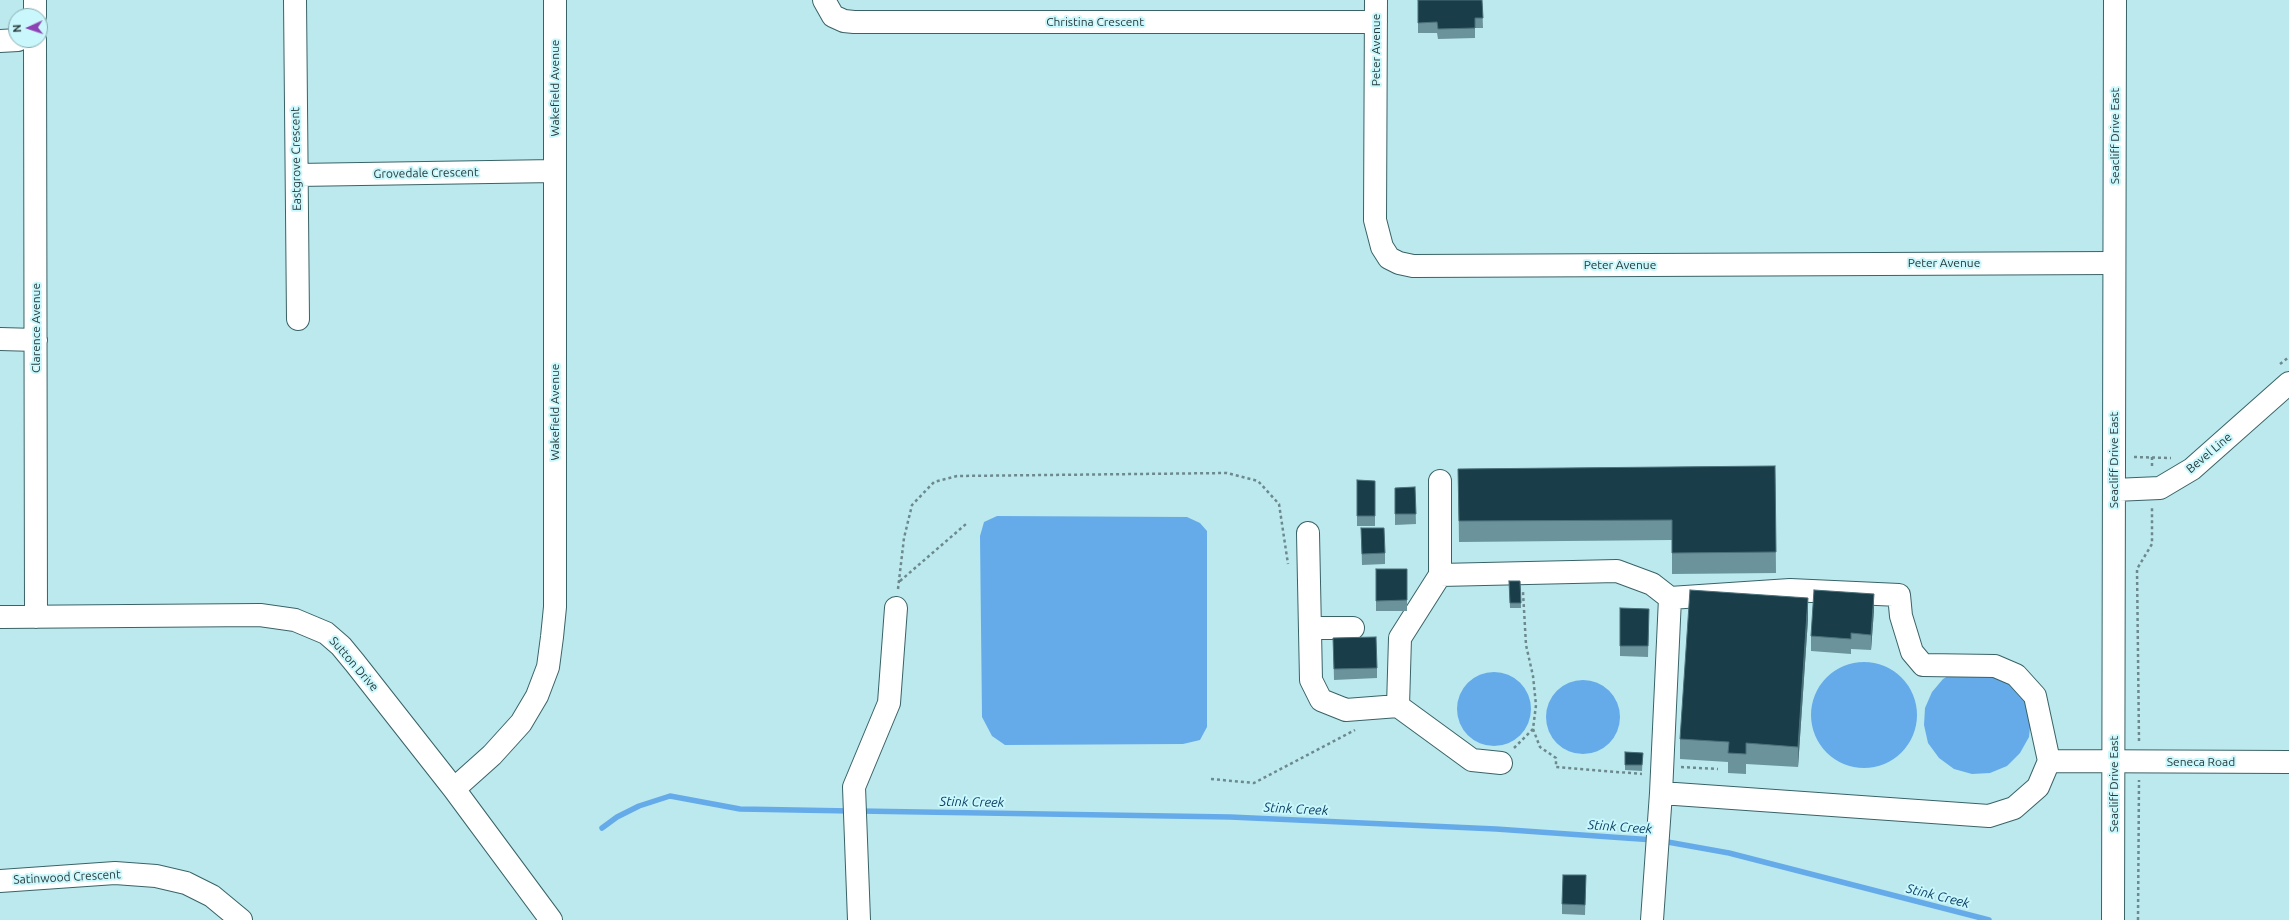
<!DOCTYPE html>
<style>
body{margin:0}
#map{position:relative;width:2289px;height:920px;overflow:hidden;background:#bce9ee;font-family:Ubuntu,sans-serif}
canvas{display:block}
.north{position:absolute;left:8px;top:8px;width:40px;height:40px;box-sizing:border-box;background:#c9f7fb;border:1px solid #89abaf;border-radius:50%;rotate:267deg;font-size:11px;font-weight:700;line-height:16px;text-align:center;color:#283a3c}
.north::after{content:'';display:block;margin:auto;width:14px;height:18px;background:#8e43b5;clip-path:polygon(50% 0,100% 100%,50% 72%,0 100%)}
</style>
<div id="map">
<canvas width="2289" height="920"></canvas>
<div class="north">N</div>
</div>
<script>
const g = document.querySelector('canvas').getContext('2d');
g.lineJoin = 'round';
function paint(path, color) { g.fillStyle = color; g.fill(path, 'evenodd'); }
const shape = rows => new Path2D(rows.map(r => 'M' + r).join(''));
function trace(path, color, width, dash) { g.strokeStyle = color; g.lineWidth = width; g.lineCap = dash ? 'butt' : 'round'; g.setLineDash(dash || []); g.stroke(path); }
function write(font, color, halo, rows, align = 'center') {
  g.font = font + ' Ubuntu,sans-serif'; g.lineWidth = 4; g.setLineDash([]); g.textBaseline = 'middle'; g.strokeStyle = halo; g.fillStyle = color; for (const [text, x, y, turn = 0] of rows) {
    g.save(); g.translate(x, y); g.rotate((+turn || 0) * Math.PI / 180); g.textAlign = isNaN(turn) ? turn : align; if (halo) g.strokeText(text, 0, 0); g.fillText(text, 0, 0); g.restore();
  }
}
const water = shape([
 [997,516,1187,517,1200,523,1207,531,1207,727,1200,740,1183,744,1005,745,992,736,982,717,980,536,984,522],
 '1811 715a53 53 0 1 1 106 0a53 53 0 1 1-106 0Z',
 [1958,670,2007,675,2028,701,2031,718,2029,737,2020,753,2007,766,1990,773,1972,774,1954,769,1939,758,1928,743,1924,725,1925,708,1932,692,1943,679],
 '1457 709a37 37 0 1 1 74 0a37 37 0 1 1-74 0Z',
 '1546 717a37 37 0 1 1 74 0a37 37 0 1 1-74 0Z'
]);
const stream = shape([
 [859,811,1230,817,1496,829,1654,840],
 [602,828,617,817,639,806,670,796,740,809,851,811],
 [1662,841,1729,853,1989,920]
]);
const path = shape([
 [2280,364,2289,357],
 [2134,457,2171,458],
 [2152,457,2152,469],
 [900,581,966,524],
 [898,589,904,538,912,505,934,482,957,476,1227,473,1258,481,1279,504,1288,564],
 [1533,729,1540,747,1556,758,1556,767,1642,774],
 [2139,741,2137,569,2152,544,2152,508],
 [1514,748,1533,729,1536,705,1533,676,1526,645,1523,592],
 [1681,767,1718,769],
 [1211,779,1254,783,1355,730],
 [2138,920,2139,780]
]);
const minor = shape([
 [35,0,35,16],
 [295,0,298,319],
 [824,0,833,16,844,21,854,22,1376,22],
 [1376,0,1375,220,1382,247,1389,258,1399,263,1413,266,2114,263],
 [35,40,36,617],
 [0,41,18,40],
 [297,175,555,171],
 [0,339,36,340],
 [1440,481,1440,575],
 [1308,533,1311,680,1321,700,1346,710,1398,706,1400,638,1440,575,1617,571,1652,584,1670,598],
 [0,617,260,615,295,620,326,633,341,646,355,663,454,789,551,920],
 [1310,628,1353,628],
 [1398,706,1472,760,1501,763],
 [454,789,492,755,521,723,537,696,548,667,552,637,555,607,555,0],
 [1661,793,1989,816,2014,808,2038,787,2049,761,2289,762],
 [0,881,115,873,156,876,186,883,212,896,241,920],
 [859,920,854,787,889,703,896,608],
 [1652,920,1661,793,1670,598,1790,590,1899,595,1901,616,1912,652,1923,665,1995,666,2016,675,2035,696,2049,761]
]);
const major = shape([
 [2114,490,2160,488,2192,469,2289,383],
 [2113,920,2115,0]
]);
const wall = shape([
 [1418,0,1482,0,1483,28,1475,28,1475,38,1438,39,1437,33,1418,33],
 [1775,466,1776,573,1672,574,1672,540,1459,542,1458,469],
 [1357,480,1375,481,1375,526,1357,526],
 [1415,487,1416,524,1395,525,1395,488],
 [1361,528,1385,553,1385,564,1362,565],
 [1376,569,1407,569,1407,611,1376,611],
 [1509,581,1520,581,1521,608,1510,608],
 [1620,608,1649,609,1648,657,1620,656],
 [1874,610,1871,650,1851,649,1851,654,1811,651,1811,636],
 [1808,619,1798,767,1746,764,1746,774,1728,773,1728,762,1680,759,1680,739],
 [1333,638,1377,668,1377,678,1334,680],
 [1625,752,1643,753,1642,771,1625,770],
 [1586,875,1585,915,1562,914,1562,904]
]);
const shadedWall = shape([
 [1874,594,1874,610,1871,650,1871,635],
 [1808,598,1808,619,1798,767,1798,747]
]);
const building = shape([
 [1418,0,1482,0,1483,18,1475,18,1475,28,1438,29,1437,22,1418,23,1418,0],
 [1775,466,1776,552,1672,553,1672,520,1459,521,1458,469,1775,466],
 [1357,480,1375,481,1375,516,1357,516,1357,480],
 [1415,487,1416,514,1395,514,1395,488,1415,487],
 [1361,528,1384,528,1385,553,1362,554,1361,528],
 [1376,569,1407,569,1407,600,1376,601,1376,569],
 [1509,581,1520,581,1521,603,1510,603,1509,581],
 [1690,590,1808,598,1798,747,1746,743,1746,754,1728,753,1729,742,1680,739,1690,590],
 [1814,590,1874,594,1871,635,1851,633,1851,639,1811,636,1814,590],
 [1620,608,1649,609,1648,646,1620,646,1620,608],
 [1376,637,1377,668,1334,669,1333,638,1376,637],
 [1625,752,1643,753,1642,765,1625,765,1625,752],
 [1563,875,1586,875,1585,905,1562,904,1563,875]
]);
const streetNames = [
 ["Christina Crescent",1095,22],
 ["Peter Avenue",1376,50,-90],
 ["Wakefield Avenue",555,88,-90],
 ["Seacliff Drive East",2115,136,-90],
 ["Eastgrove Crescent",296,159,-91],
 ["Grovedale Crescent",426,173,-1],
 ["Peter Avenue",1944,263],
 ["Peter Avenue",1620,265],
 ["Clarence Avenue",36,328,-90],
 ["Wakefield Avenue",555,412,-90],
 ["Bevel Line",2209,453,-40],
 ["Seacliff Drive East",2114,460,-90],
 ["Sutton Drive",354,664,49],
 ["Seneca Road",2201,762],
 ["Seacliff Drive East",2114,784,-90],
 ["Satinwood Crescent",67,877,-3]
];
const waterNames = [
 ["Stink Creek",972,802,1],
 ["Stink Creek",1296,809,3],
 ["Stink Creek",1620,827,4],
 ["Stink Creek",1938,896,14]
];
paint(water, '#66abe9');
trace(stream, '#66abe9', 5.5);
trace(minor, '#396367', 24);
trace(major, '#396367', 24);
trace(path, '#6c8a8e', 2.5, [3, 3]);
trace(minor, '#fff', 22);
trace(major, '#fff', 22);
paint(wall, '#6b939c');
paint(shadedWall, '#4b717b');
paint(building, '#1a3d4a');
trace(building, '#4b717b', 1);
write('12px', '#283a3c', '#c9f7fb', streetNames);
write('italic 13px', '#0b4068', '#c9f7fb', waterNames);
</script>
